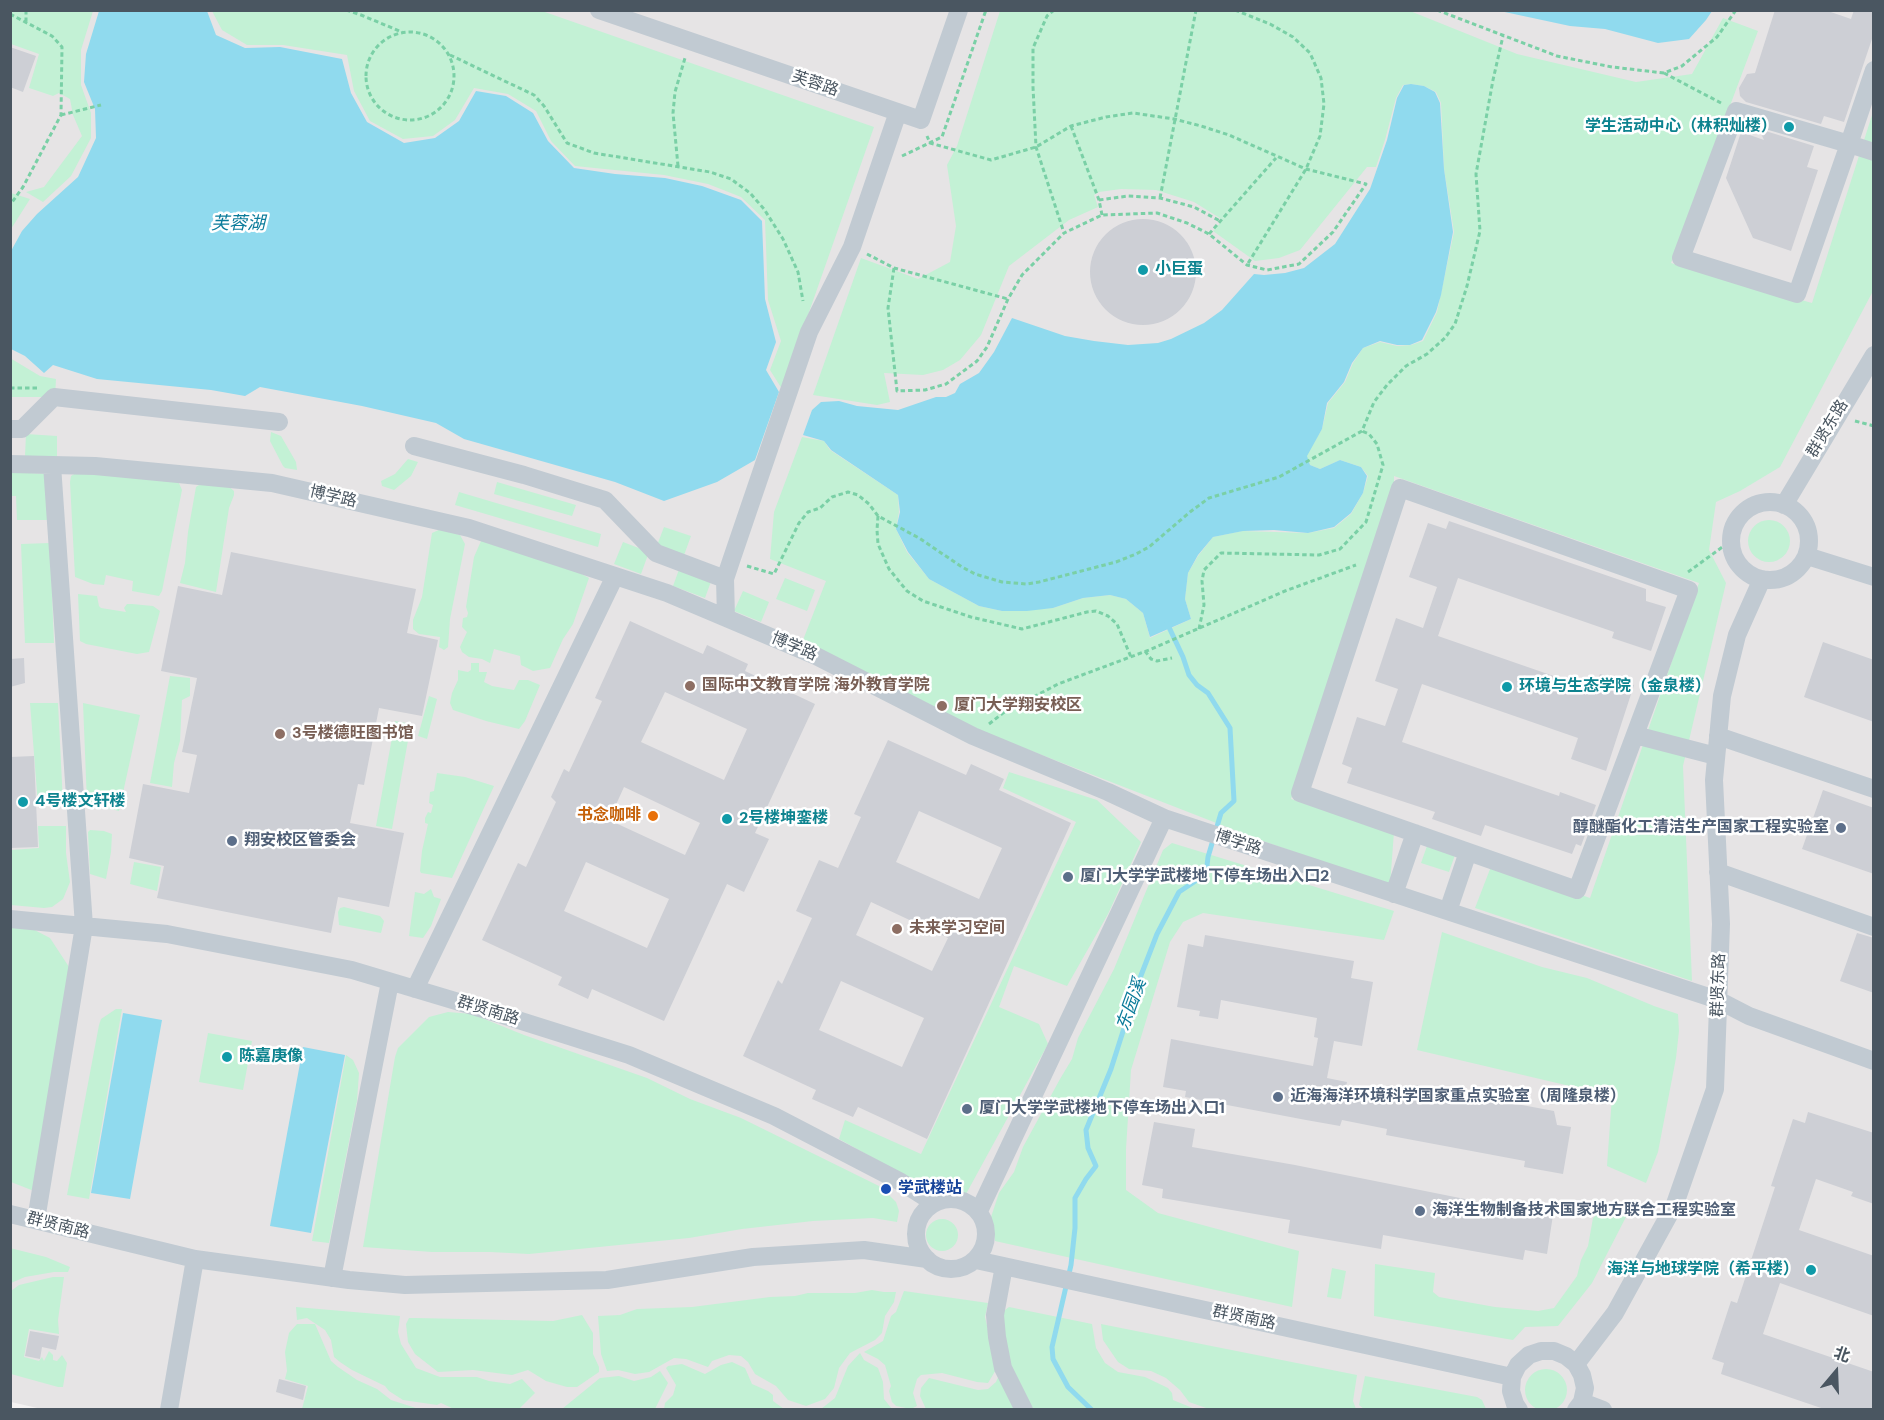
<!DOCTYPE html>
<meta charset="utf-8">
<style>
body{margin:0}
#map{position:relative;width:1884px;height:1420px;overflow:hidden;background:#f5f3f3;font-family:"DM Sans","Noto Sans SC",sans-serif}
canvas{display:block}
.frame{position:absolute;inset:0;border:12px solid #4a5661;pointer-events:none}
.north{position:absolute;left:1806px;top:1342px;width:60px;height:60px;-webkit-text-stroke:4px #fff;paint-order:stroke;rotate:19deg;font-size:16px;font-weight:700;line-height:24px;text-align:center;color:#4a5661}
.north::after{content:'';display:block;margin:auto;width:21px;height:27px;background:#4a5661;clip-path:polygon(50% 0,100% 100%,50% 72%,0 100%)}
</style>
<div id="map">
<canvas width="1884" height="1420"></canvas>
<div class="frame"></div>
<div class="north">北</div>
</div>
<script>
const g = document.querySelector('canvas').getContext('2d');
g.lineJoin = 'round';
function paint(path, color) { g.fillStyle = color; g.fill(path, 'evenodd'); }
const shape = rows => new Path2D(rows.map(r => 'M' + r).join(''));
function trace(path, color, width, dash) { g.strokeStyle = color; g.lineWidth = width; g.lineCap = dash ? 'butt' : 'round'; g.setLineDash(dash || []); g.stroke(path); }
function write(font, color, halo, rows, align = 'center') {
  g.font = font + ' "DM Sans","Noto Sans SC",sans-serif'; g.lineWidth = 5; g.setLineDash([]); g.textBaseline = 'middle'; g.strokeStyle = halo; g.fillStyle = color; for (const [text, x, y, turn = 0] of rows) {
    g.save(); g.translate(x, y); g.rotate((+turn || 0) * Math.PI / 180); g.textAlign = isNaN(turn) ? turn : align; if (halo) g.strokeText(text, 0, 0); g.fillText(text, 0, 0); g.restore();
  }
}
const education = shape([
 [10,11,1873,11,1873,1409,46,1410,11,1402]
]);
const green = shape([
 [10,11,93,11,81,50,81,85,91,113,91,138,71,176,43,202,26,192,44,187,82,136,73,115,70,99,59,93,53,96,29,88,39,54,11,44],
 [212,11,542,11,874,127,782,389,770,370,781,341,768,300,765,220,741,197,708,184,664,175,575,166,551,141,536,111,508,94,474,88,455,120,433,136,403,139,370,121,354,91,347,55,283,45,247,45,222,30],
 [1000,11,1410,11,1517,54,1636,82,1692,74,1723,18,1758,31,1671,263,1812,303,1873,112,1873,291,1780,467,1740,491,1716,502,1709,550,1726,583,1683,766,1692,981,1475,908,1492,864,1590,898,1699,583,1394,476,1394,483,1291,799,1394,832,1390,885,1260,840,970,727,803,640,826,581,770,559,774,512,802,437,824,441,830,450,898,495,899,512,896,529,907,552,929,579,979,606,1002,611,1053,608,1083,598,1110,595,1126,599,1143,613,1150,638,1191,619,1185,599,1188,573,1198,556,1213,537,1242,531,1308,533,1334,528,1351,514,1363,493,1368,476,1361,467,1340,460,1320,469,1310,465,1306,456,1322,429,1328,403,1345,382,1353,363,1363,348,1380,342,1397,346,1411,345,1423,341,1437,312,1454,232,1444,169,1441,103,1436,92,1424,86,1411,84,1403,85,1396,98,1385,140,1376,167,1367,167,1300,250,1279,258,1255,261,1213,231,1223,220,1194,202,1156,190,1121,189,1099,192,1094,195,1098,207,1069,220,1009,266,981,335,960,360,943,370,923,375,884,373,890,402,877,405,813,395,861,258,918,279,950,262,956,226,947,165,957,146],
 [11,193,30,199,11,229,10,193],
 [10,358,40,376,56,379,55,397,11,397],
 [271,432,281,436,296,462,297,470,285,468,283,466,270,441],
 [26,434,57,436,57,457,25,456],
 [408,459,418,462,411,476,394,490,382,486,381,481,395,474],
 [10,472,49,474,49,520,17,520,16,496,11,496],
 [76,473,178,481,182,490,162,591,159,596,132,591,133,581,106,575,104,585,93,584,75,577,70,482,71,476],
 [497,482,576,505,572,516,494,494],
 [202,483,227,485,234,491,234,495,229,508,216,592,180,583,185,563,188,532,196,487],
 [459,492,601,534,598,547,455,505],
 '1748 541a21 21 0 1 1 42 0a21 21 0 1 1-42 0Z',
 [664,527,691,536,683,558,656,548],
 [441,529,460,535,465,544,450,619,448,647,444,650,439,647,440,637,419,634,413,629,413,620,422,597,432,533],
 [481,541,488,541,576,571,589,578,573,624,563,639,550,668,533,671,521,665,520,656,494,649,490,663,482,659,469,657,462,652,460,647,467,632,462,627,463,618,467,617,468,613,466,607,474,557],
 [623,542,649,552,641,574,614,564],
 [50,543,54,643,25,643,21,544],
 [681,564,713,576,705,598,673,586],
 [785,578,815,590,807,611,776,599],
 [743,591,769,602,761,622,734,611],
 [78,594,97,596,99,606,101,608,126,612,124,608,127,604,132,604,153,606,160,611,149,652,137,654,86,644,80,641],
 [471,663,479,663,479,672,487,672,484,682,492,686,514,690,519,680,528,680,540,685,525,721,519,729,486,721,453,710,450,703,452,693,458,680,458,670,468,672,471,670],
 [170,676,190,678,190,696,182,700,180,741,174,763,172,787,150,783],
 [429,696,437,699,427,739,418,736],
 [30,703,58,703,63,803,38,805],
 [83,703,140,715,119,811,87,803],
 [395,721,411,724,392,829,376,826],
 [1009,772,1097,800,1141,842,1108,914,1067,986,1014,966,999,1007,1039,1024,1048,1044,966,1194,929,1189,839,1139,845,1120,921,1154,1076,822,1003,788],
 [437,773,465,777,494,786,452,878,421,873,420,871,422,851,428,824,425,823,425,818,428,812,431,813,433,805,429,803,430,792,434,791],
 [38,826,66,826,66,853,70,882,68,887,63,899,52,907,44,908,11,905,11,850,39,848],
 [90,830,104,831,112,834,111,852,106,879,90,874,88,832],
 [1172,843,1394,911,1384,940,1203,913,1183,922,1170,942,1131,1070,1126,1149,1126,1190,1158,1213,1299,1251,1292,1307,995,1241,991,1217,999,1193,1014,1172,1023,1147,1060,1079,1072,1059,1078,1038,1114,969,1163,850],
 [1427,846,1455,855,1449,872,1421,863],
 [134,862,161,867,157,891,130,884],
 [431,889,434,897,441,899,431,926,423,938,409,936,415,892,424,894],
 [344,907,380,916,384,921,381,933,339,925,338,912,340,908],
 [10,923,23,924,50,938,71,970,34,1191,11,1182],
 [1442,932,1542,967,1587,978,1654,1006,1678,1014,1679,1031,1676,1058,1658,1152,1646,1183,1607,1166,1612,1096,1417,1050],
 [116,1009,122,1009,89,1199,67,1195,99,1025,101,1019],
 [448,1012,472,1014,524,1035,647,1078,690,1099,741,1118,881,1187,896,1202,899,1211,897,1222,873,1218,813,1221,742,1229,689,1238,529,1254,490,1252,432,1252,363,1247,395,1057,398,1048,429,1017],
 [208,1033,252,1041,243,1090,199,1082],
 [346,1055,353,1060,359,1073,357,1101,329,1243,312,1241],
 [1601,1211,1627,1215,1592,1283,1558,1326,1525,1327,1513,1340,1374,1316,1375,1264,1435,1273,1433,1292,1439,1297,1495,1307,1538,1311,1554,1308,1577,1276,1581,1260,1588,1246,1593,1218],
 '926 1235a16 16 0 1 1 32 0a16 16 0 1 1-32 0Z',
 [10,1248,46,1257,70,1267,68,1272,54,1272,25,1277,11,1283],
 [1332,1268,1346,1271,1341,1299,1327,1297],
 [53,1277,64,1277,58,1320,59,1334,29,1329,24,1357,39,1361,42,1357,44,1361,49,1351,53,1355,53,1360,57,1361,62,1355,67,1363,63,1387,58,1387,11,1374,11,1291,19,1285],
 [872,1290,884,1292,896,1292,894,1302,885,1316,882,1333,875,1340,850,1353,839,1368,834,1388,825,1399,806,1406,788,1400,776,1386,755,1374,748,1362,741,1356,729,1355,712,1361,708,1367,686,1359,674,1358,649,1372,635,1374,618,1370,607,1371,601,1354,598,1316,620,1315,637,1309,692,1307,770,1297,795,1296,808,1293,855,1293],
 [904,1291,988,1303,985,1317,997,1368,988,1383,977,1382,942,1373,921,1375,917,1379,913,1393,917,1406,911,1409,896,1406,892,1402,889,1391,891,1386,885,1365,878,1359,864,1352,883,1341,891,1316,896,1312],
 [296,1307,400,1316,398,1332,401,1344,416,1368,440,1377,477,1377,489,1381,510,1384,522,1379,535,1393,519,1409,454,1409,441,1403,437,1405,403,1400,389,1391,385,1386,352,1370,340,1362,334,1357,331,1340,325,1330,307,1318,297,1320],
 [1009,1307,1092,1324,1096,1348,1105,1363,1118,1372,1145,1377,1168,1388,1172,1393,1173,1400,1195,1409,1033,1409,1004,1358,1001,1313],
 [582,1315,593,1333,593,1354,599,1367,599,1372,577,1387,567,1387,546,1381,528,1370,512,1375,473,1370,438,1372,415,1354,408,1342,406,1324,409,1318,416,1318,553,1321],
 [297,1324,315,1324,331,1361,338,1367,357,1380,377,1389,391,1400,419,1409,302,1409,308,1386,285,1379,287,1371,285,1352,289,1333],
 [1101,1324,1357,1375,1353,1401,1356,1409,1209,1409,1189,1402,1180,1390,1166,1378,1151,1371,1129,1369,1118,1362,1103,1340],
 [860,1353,864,1360,878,1368,883,1382,884,1399,892,1409,821,1409,835,1398,848,1366],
 [732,1362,745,1368,752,1384,768,1391,773,1395,773,1401,784,1409,664,1409,665,1403,673,1395,676,1385,666,1368,668,1366,682,1364,705,1374,721,1365],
 '1525 1390a21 21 0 1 1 42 0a21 21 0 1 1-42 0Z',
 [660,1371,668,1383,655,1409,562,1409,600,1378,619,1376,634,1381,651,1377],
 [1000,1373,1016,1409,926,1409,920,1396,921,1388,929,1378,978,1390,988,1389,996,1382],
 [1365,1376,1477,1397,1482,1400,1486,1409,1364,1409,1359,1405]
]);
const water = shape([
 [99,11,207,11,216,35,245,48,280,47,342,59,351,93,367,122,404,143,435,138,459,121,476,91,506,96,533,113,548,141,574,168,615,174,665,178,702,186,741,200,762,221,765,299,776,342,766,370,779,392,755,460,717,482,664,501,615,482,464,439,436,423,362,406,260,387,245,396,211,390,97,379,53,365,44,373,25,356,11,349,11,251,22,231,37,214,78,177,96,138,95,109,84,82,86,54],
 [1500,11,1712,10,1712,11,1706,20,1689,39,1658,43,1605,29,1570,26],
 [1411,84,1424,86,1435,92,1440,103,1444,169,1453,232,1441,295,1436,312,1422,340,1410,345,1397,345,1380,341,1363,348,1352,363,1344,382,1327,403,1322,429,1307,456,1310,465,1320,469,1340,460,1361,467,1367,476,1363,493,1351,513,1334,527,1308,533,1274,530,1243,531,1213,537,1198,555,1188,573,1185,599,1191,619,1150,637,1143,613,1126,599,1110,595,1083,598,1053,608,1027,611,1002,611,979,606,929,579,908,552,896,529,900,512,898,495,831,450,824,441,803,435,812,410,821,402,839,401,857,406,898,410,936,397,946,397,955,393,960,384,979,373,994,352,1012,318,1065,336,1094,341,1128,345,1158,343,1171,339,1204,323,1222,310,1254,274,1264,275,1285,273,1304,268,1335,244,1370,189,1387,140,1397,98,1404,85],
 [123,1013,162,1020,130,1199,91,1193],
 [303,1047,345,1055,311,1233,270,1226]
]);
const stream = shape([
 [1092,1410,1068,1387,1053,1359,1052,1347,1071,1265,1075,1228,1075,1198,1086,1179,1096,1166,1088,1148,1086,1130,1111,1069,1140,978,1157,934,1179,892,1206,874,1208,857,1221,813,1234,801,1230,728,1208,693,1197,685,1189,675,1183,657,1167,623]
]);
const building = shape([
 [1775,10,1825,10,1851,19,1854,10,1874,10,1874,33,1844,122,1824,116,1821,124,1746,102,1740,96,1739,88,1747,74,1755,73],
 [10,47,36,56,23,92,10,87],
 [1759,129,1814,146,1807,167,1818,170,1791,251,1753,238,1726,178,1741,132,1764,140],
 '1090 272a53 53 0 1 1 106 0a53 53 0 1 1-106 0Z',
 [1449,521,1646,589,1646,601,1666,607,1651,651,1612,638,1614,632,1458,578,1438,636,1594,690,1600,674,1634,685,1606,771,1571,759,1578,738,1422,684,1402,742,1559,796,1560,792,1596,805,1581,846,1576,844,1572,854,1485,825,1481,836,1432,819,1435,812,1347,783,1352,768,1342,764,1357,717,1385,726,1398,689,1375,681,1396,618,1423,628,1437,587,1409,577,1428,523,1446,529],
 [231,552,416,589,407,633,438,640,422,716,379,708,364,785,358,784,350,823,404,833,389,907,338,897,331,933,157,898,164,866,129,858,143,784,189,793,197,755,182,752,197,678,161,671,178,586,222,595],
 [630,621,703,654,707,645,748,664,745,671,815,704,755,833,769,839,744,892,727,884,664,1021,592,989,588,999,558,985,562,977,482,940,518,863,526,867,556,802,551,797,564,769,569,772,602,701,595,698],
 [665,692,747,729,724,780,641,742],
 [624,787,700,823,685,855,609,820],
 [586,862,669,899,647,948,564,911],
 [1823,642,1874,660,1874,722,1804,697],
 [24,658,25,683,10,687,10,659],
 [888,740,966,775,971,764,1004,779,999,790,1071,823,927,1139,858,1107,853,1117,812,1099,816,1090,743,1056,778,980,782,984,812,918,796,911,819,860,838,868,861,817,854,814],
 [919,811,1002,848,979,899,896,862],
 [871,902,948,938,932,971,856,935],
 [841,981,924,1018,902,1067,819,1030],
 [34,756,38,847,10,848,10,757],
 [1823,790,1874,808,1874,874,1802,849],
 [1857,933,1874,938,1874,993,1840,981],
 [1205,935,1354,961,1351,978,1373,982,1362,1046,1334,1041,1327,1078,1347,1082,1345,1092,1395,1101,1396,1095,1413,1098,1415,1085,1554,1111,1557,1125,1571,1127,1563,1174,1524,1167,1525,1161,1386,1135,1387,1129,1342,1120,1340,1126,1306,1120,1185,1097,1186,1091,1163,1087,1171,1039,1313,1066,1318,1038,1314,1037,1317,1018,1221,1000,1218,1019,1199,1016,1200,1011,1177,1007,1188,944,1203,947],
 [1808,1112,1874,1133,1874,1204,1851,1196,1853,1192,1816,1179,1799,1230,1874,1256,1874,1316,1780,1283,1763,1334,1874,1372,1874,1410,1827,1410,1721,1374,1724,1363,1712,1359,1731,1301,1737,1303,1775,1187,1771,1186,1793,1119,1805,1123],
 [1154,1122,1195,1129,1192,1147,1295,1165,1515,1209,1517,1200,1530,1202,1529,1210,1553,1215,1547,1254,1525,1250,1523,1260,1383,1235,1381,1249,1288,1233,1290,1220,1162,1198,1163,1189,1142,1185],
 [30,1331,59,1336,56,1350,42,1347,40,1359,25,1356],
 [279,1379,306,1386,303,1400,276,1392]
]);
const path = shape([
 [26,10,26,21],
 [346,10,361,15,402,32],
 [1054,10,1047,16,1033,48,1033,87,1036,147,1064,233],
 [1235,10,1270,24,1293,37,1310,53,1321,78,1324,104,1320,136,1306,169,1247,265],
 [1437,10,1557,56,1612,67,1664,73,1682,66,1717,37,1736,10],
 [10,14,52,36,62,47,61,115,23,187,10,205],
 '366 76a44 44 0 1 1 88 0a44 44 0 1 1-88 0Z',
 [450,55,534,95,544,106,567,143,594,153,710,172,731,179,750,193,764,209,783,239,798,272,803,301],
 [1664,73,1721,103],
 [61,115,101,105],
 [1071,126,1099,200,1102,215],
 [902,156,942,137,986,10],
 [678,166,673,113,675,92,685,58],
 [1160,198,1196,10],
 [1099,200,1128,196,1160,198,1194,207,1220,221],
 [1209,234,1276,158],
 [867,254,894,268,1008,299],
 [894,268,888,308,897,391,925,390,946,384,977,361,987,347,1008,299,1022,275,1064,233,1102,215,1157,213,1187,223,1209,234,1247,265,1267,270,1299,264,1333,232,1366,184,1306,169,1229,135,1201,126,1174,119,1133,113,1106,117,1071,126,1036,147,991,160,930,143,927,136],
 [10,388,37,388],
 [1855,421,1874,426],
 [878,516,877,530,878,544,889,569,907,591,923,601,971,617,1022,629,1087,612,1096,611,1108,616,1117,624,1131,657],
 [747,566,774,574,799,523,808,512,820,508,832,497,848,492,858,495,869,504,878,516,919,538,962,567,975,574,1002,582,1027,584,1039,582,1116,562,1136,554,1149,547,1190,512,1209,498,1279,477,1362,431,1374,402,1387,385,1406,366,1427,354,1445,338,1455,324,1467,286,1480,231,1476,174,1493,80,1503,36],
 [1688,572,1732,540],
 [1199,629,1204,605,1202,581,1204,570,1221,553,1319,555,1340,549,1366,522,1383,465,1377,444,1369,434,1362,431],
 [1145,651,1151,659,1157,661,1172,658],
 [989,724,1003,713,1058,684,1149,650,1285,591,1356,565]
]);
const minor = shape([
 [599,10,921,120,959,10],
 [1874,70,1849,144,1797,294,1681,258,1736,111,1849,144,1874,152],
 [10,429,22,429,54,397,279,422],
 [414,446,524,475,605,500,656,553,725,579],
 [10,464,95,466,272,483,469,528,667,593,816,656,973,736,1108,792,1164,818,1718,1000,1749,1016,1874,1061],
 [1400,488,1689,590,1577,890,1300,793,1400,488],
 '1731 541a39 39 0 1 1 78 0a39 39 0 1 1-78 0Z',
 [1784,505,1874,355],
 [1807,556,1874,577],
 [726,618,725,579,731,561,809,332,852,247,898,112],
 [1635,735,1716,756],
 [1718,736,1874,789],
 [1718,872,1874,927],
 [1394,894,1415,833],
 [1448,911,1468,852],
 [10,919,167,934,352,970,499,1014,629,1055,774,1116,901,1182,934,1203],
 [415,989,615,576],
 '916 1234a35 35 0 1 1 70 0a35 35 0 1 1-70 0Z',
 [979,1211,1164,818],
 [10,1214,195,1259,349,1280,405,1285,607,1280,753,1257,864,1250,927,1259],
 [36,1220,84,926,52,465],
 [976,1260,1512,1377],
 [1004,1266,995,1315,997,1337,1003,1368,1024,1410],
 [332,1278,390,982],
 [1576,1364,1615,1313,1675,1204,1715,1089,1721,924,1714,780,1722,696,1737,635,1762,579],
 [1582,1402,1603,1410],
 [169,1410,195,1259],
 [1519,1410,1515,1404,1511,1391,1512,1377,1518,1365,1529,1355,1541,1351,1554,1351,1566,1356,1576,1364,1582,1375,1585,1388,1582,1402,1576,1410]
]);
const markers = [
 [1789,127,6,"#0f9aa8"],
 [1143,270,6,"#0f9aa8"],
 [690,686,6,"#8d6e63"],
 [1507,687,6,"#0f9aa8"],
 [942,706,6,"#8d6e63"],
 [280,734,6,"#8d6e63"],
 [23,802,6,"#0f9aa8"],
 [653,816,6,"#e8710a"],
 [727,819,6,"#0f9aa8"],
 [1841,828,6,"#5c6f8a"],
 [232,841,6,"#5c6f8a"],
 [1068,877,6,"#5c6f8a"],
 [897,929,6,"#8d6e63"],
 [227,1057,6,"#0f9aa8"],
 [1278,1097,6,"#5c6f8a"],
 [967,1109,6,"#5c6f8a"],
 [886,1189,6,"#1a4fb4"],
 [1420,1211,6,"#5c6f8a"],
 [1811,1270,6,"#0f9aa8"]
];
const streetNames = [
 ["芙蓉路",815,84,19],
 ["群贤东路",1828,429,-59],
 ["博学路",333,497,13],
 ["博学路",794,647,23],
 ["博学路",1238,843,18],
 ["群贤东路",1719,985,-88],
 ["群贤南路",488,1011,17],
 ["群贤南路",58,1226,14],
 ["群贤南路",1244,1318,12]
];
const cultureNames = [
 ["学生活动中心（林积灿楼）",1777,127,"right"],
 ["小巨蛋",1155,270],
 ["环境与生态学院（金泉楼）",1519,687],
 ["4号楼文轩楼",35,802],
 ["2号楼坤銮楼",739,819],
 ["陈嘉庚像",239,1057],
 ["海洋与地球学院（希平楼）",1799,1270,"right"]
];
const educationNames = [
 ["国际中文教育学院 海外教育学院",702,686],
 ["厦门大学翔安校区",954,706],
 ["3号楼德旺图书馆",292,734],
 ["未来学习空间",909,929]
];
const foodNames = [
 ["书念咖啡",641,816]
];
const serviceNames = [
 ["醇醚酯化工清洁生产国家工程实验室",1829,828,"right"],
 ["翔安校区管委会",244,841],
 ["厦门大学学武楼地下停车场出入口2",1080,877],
 ["近海海洋环境科学国家重点实验室（周隆泉楼）",1290,1097],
 ["厦门大学学武楼地下停车场出入口1",979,1109],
 ["海洋生物制备技术国家地方联合工程实验室",1432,1211]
];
const transitNames = [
 ["学武楼站",898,1189]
];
const waterNames = [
 ["芙蓉湖",238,224],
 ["东园溪",1132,1005,-70]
];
paint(education, '#e6e4e5');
paint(green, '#c3f1d5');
paint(water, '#90daee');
trace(stream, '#90daee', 5);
paint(building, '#cdcfd5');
trace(path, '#7ad0a6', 3, [4.5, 3]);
trace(minor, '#c1cad2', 18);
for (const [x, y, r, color] of markers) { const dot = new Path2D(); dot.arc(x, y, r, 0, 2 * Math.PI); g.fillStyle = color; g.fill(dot); trace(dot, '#fff', 2); }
write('16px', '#4a5661', '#fff', streetNames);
write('bold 16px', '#0d838f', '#fff', cultureNames, 'left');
write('bold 16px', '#785e54', '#fff', educationNames, 'left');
write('bold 16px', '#c56008', '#fff', foodNames, 'right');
write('bold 16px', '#4e5e75', '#fff', serviceNames, 'left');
write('bold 16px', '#164399', '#fff', transitNames, 'left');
write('italic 18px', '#0c7c9b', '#fff', waterNames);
</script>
